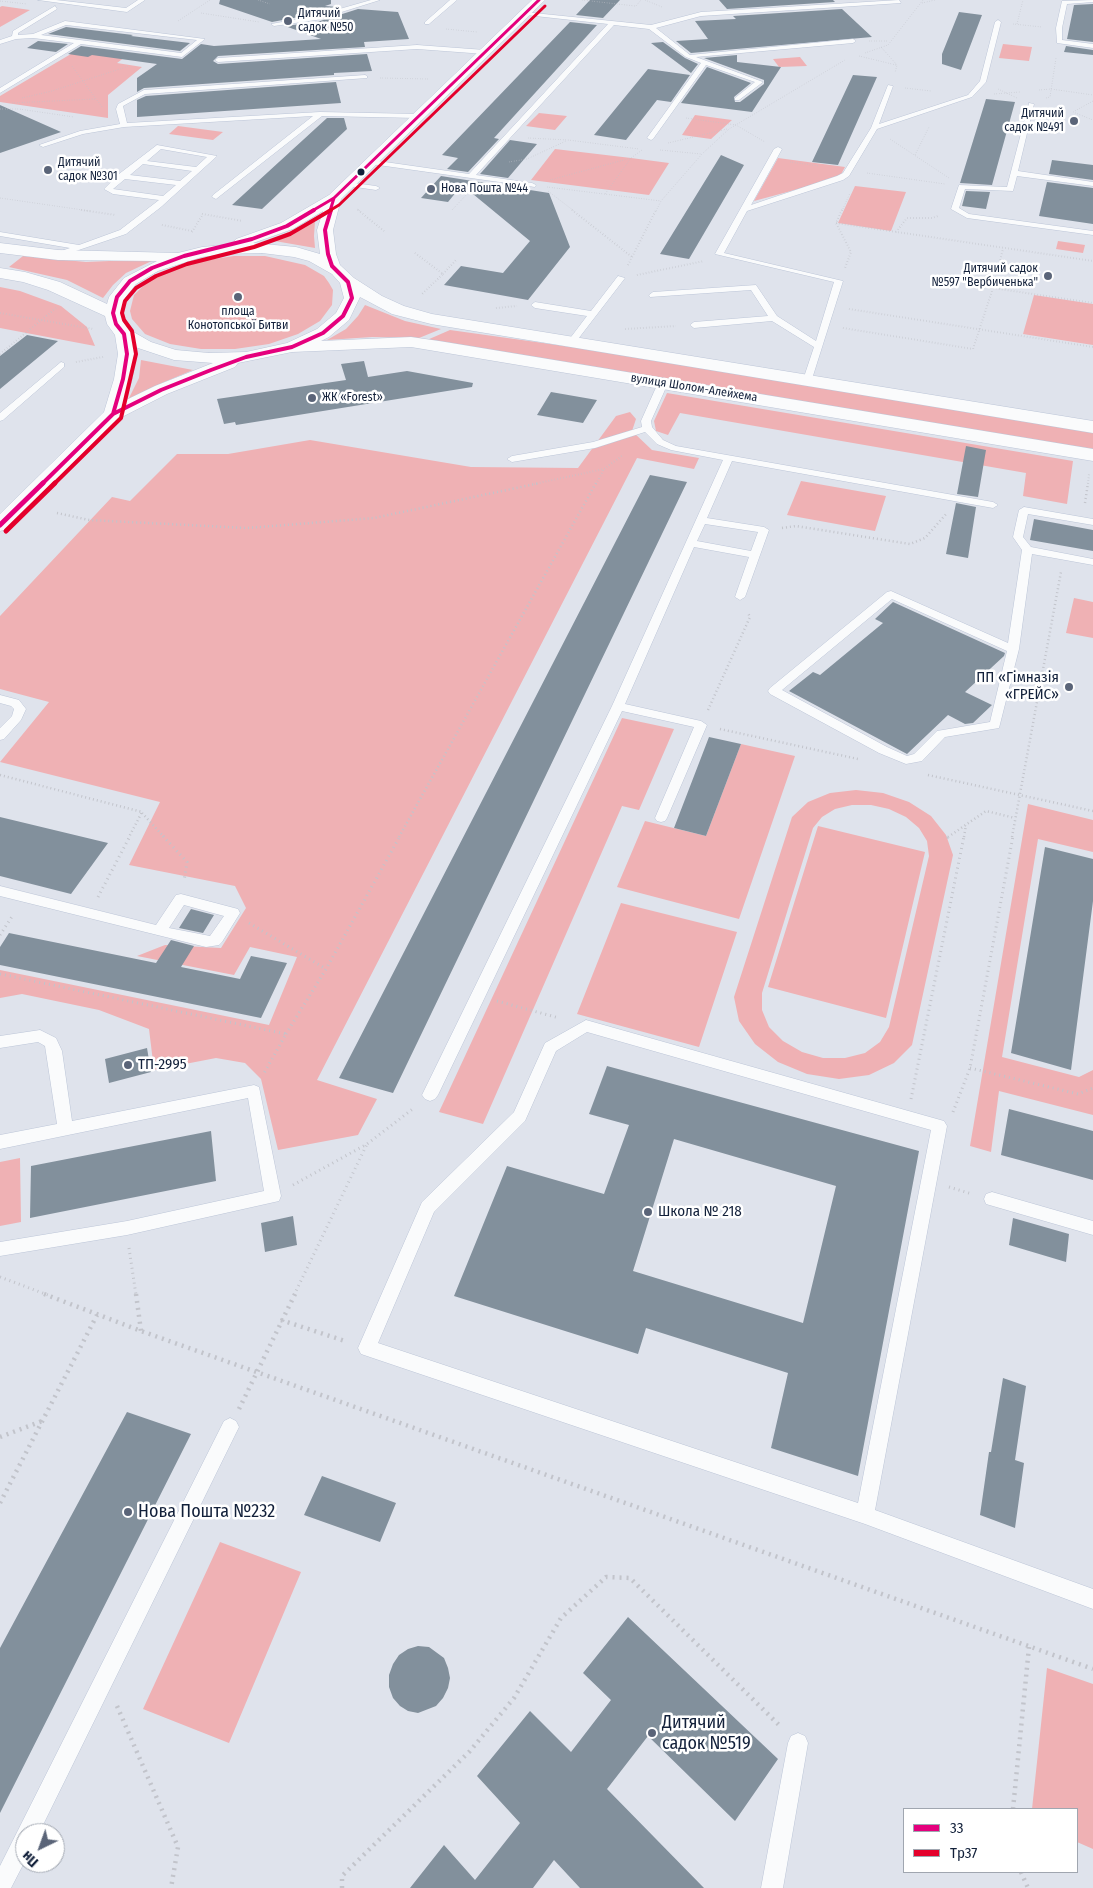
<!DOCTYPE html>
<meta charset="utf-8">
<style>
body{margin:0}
#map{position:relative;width:1093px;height:1888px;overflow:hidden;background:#dfe3ec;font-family:"Fira Sans Condensed",sans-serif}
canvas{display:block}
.legend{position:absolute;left:903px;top:1808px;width:175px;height:65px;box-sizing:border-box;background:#fff;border:1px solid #a0a6b0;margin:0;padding:6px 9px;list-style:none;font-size:15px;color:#12203a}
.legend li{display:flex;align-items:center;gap:10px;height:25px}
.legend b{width:25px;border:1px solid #a0a6b0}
.north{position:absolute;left:15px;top:1823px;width:50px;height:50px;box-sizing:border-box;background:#fff;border:1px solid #a0a6b0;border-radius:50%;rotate:222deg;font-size:14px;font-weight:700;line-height:20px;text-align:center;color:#12203a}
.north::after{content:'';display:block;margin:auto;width:18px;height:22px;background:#5a6478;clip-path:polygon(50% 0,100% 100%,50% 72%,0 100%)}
</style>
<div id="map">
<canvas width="1093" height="1888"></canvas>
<ul class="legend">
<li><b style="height:6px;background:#e5007d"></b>33</li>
<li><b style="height:6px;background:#e4002b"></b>Тр37</li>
</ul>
<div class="north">Пн</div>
</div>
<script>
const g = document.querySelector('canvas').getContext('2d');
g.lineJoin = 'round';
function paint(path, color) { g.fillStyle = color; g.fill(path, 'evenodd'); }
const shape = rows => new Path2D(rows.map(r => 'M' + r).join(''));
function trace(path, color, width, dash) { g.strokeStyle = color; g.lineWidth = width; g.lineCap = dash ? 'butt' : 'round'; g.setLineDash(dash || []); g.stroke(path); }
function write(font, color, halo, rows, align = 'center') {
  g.font = font + ' "Fira Sans Condensed",sans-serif'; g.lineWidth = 5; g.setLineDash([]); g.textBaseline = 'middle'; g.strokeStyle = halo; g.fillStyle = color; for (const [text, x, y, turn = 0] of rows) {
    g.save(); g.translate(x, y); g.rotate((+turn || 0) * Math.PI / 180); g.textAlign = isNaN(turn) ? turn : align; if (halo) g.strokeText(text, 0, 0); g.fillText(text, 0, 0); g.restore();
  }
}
const green = shape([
 [2,6,30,10,0,27,0,7],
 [1003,44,1032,47,1029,61,999,58],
 [81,48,129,54,117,63,142,67,108,95,108,118,0,102,0,96],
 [800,57,807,66,779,67,773,59],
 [539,113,567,116,555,130,526,126],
 [695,115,732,120,711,139,682,135],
 [178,126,223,132,213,140,169,134],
 [555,149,631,158,669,163,649,195,531,180],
 [778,158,845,167,839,178,754,201],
 [855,186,906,192,891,231,838,223],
 [315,221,314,236,315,248,269,240],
 [1058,241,1085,245,1083,253,1056,249],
 [23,256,86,262,156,259,126,273,113,285,103,298,67,280,9,267],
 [234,256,265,256,305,265,324,276,329,283,333,290,332,305,320,321,298,334,269,344,235,349,201,349,170,344,145,334,132,319,130,311,134,295,149,280,188,263],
 [0,287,20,291,61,306,87,327,95,346,0,328],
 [1034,295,1093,304,1093,345,1023,334],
 [365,305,405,321,441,329,419,338,372,337,327,340,346,329,358,316],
 [450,330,808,380,1093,427,1093,455,427,340],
 [141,360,193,370,162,383,127,402,139,378],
 [667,393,1073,461,1067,504,1023,496,1026,473,680,413,668,435,656,431,654,421],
 [630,412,636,419,632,431,652,450,699,458,694,469,637,458,317,1080,377,1099,358,1135,278,1150,261,1079,245,1063,216,1058,154,1070,149,1029,99,1010,22,994,0,998,0,970,269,1025,297,957,250,947,234,975,137,956,165,945,221,948,246,908,235,886,129,865,160,802,0,762,49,702,0,689,0,616,112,497,130,501,177,454,228,454,310,440,471,467,578,468,616,416],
 [801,481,886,496,875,531,787,515],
 [1074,598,1093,602,1093,638,1066,633],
 [622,718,674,729,639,810,622,806,483,1124,439,1112],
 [741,744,795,756,739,919,617,887,645,821,706,836],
 [856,790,883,793,909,802,931,816,946,835,953,855,912,1045,894,1063,869,1075,839,1079,807,1074,778,1062,755,1044,739,1021,734,997,792,817,808,802,830,793],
 [852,805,871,805,889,809,906,817,919,828,927,841,929,856,889,1027,880,1042,865,1053,845,1058,823,1058,802,1052,783,1041,769,1027,762,1010,762,993,813,828,822,817,835,809],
 [1028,804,1093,820,1093,852,1038,839,1002,1057,1079,1077,1093,1070,1093,1115,999,1091,991,1152,970,1146],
 [818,826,925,852,886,1018,768,987],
 [621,903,737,932,699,1047,577,1014],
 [20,1158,21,1222,0,1226,0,1162],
 [220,1542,301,1572,229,1743,143,1709],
 [1047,1668,1093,1684,1093,1849,1077,1842,1077,1809,1032,1809]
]);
const building = shape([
 [220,0,331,0,331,4,325,6,338,7,315,14,272,22,219,4],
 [590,0,620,0,603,18,576,15],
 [719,0,833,0,835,2,727,9],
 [1093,4,1093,42,1067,39,1074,5],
 [358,9,398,12,409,39,364,42,365,47,218,56,213,61,218,64,367,54,372,71,334,73,334,75,144,88,137,92,137,78,157,64,92,55,88,57,68,54,81,46,182,59,201,44,214,46,321,39,285,26,317,22],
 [842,9,872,37,691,53,676,41,708,39,695,21,736,19,733,16],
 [959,12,982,15,961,70,942,64,942,54],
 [570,22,597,25,494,138,499,139,468,172,447,169,458,158,442,155],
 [66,27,133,35,131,36,190,43,180,51,48,34],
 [38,41,68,44,56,52,27,48],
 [663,42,685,58,698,64,691,73,651,43],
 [1066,46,1093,50,1093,55,1064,52],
 [737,55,737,62,781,67,752,112,681,103,707,67,751,83,734,97,735,102,740,102,764,84,764,80,704,58],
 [648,69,690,75,671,102,657,100,626,140,594,135],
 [853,75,877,77,838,165,812,162],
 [336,82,341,103,137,117,137,100,146,96],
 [986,99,1015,102,992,185,960,183],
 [0,105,61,132,0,153],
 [327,118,344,118,347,129,262,209,232,205],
 [510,140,537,144,508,178,480,174],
 [721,155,744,165,689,259,660,254],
 [1052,160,1093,165,1093,180,1049,174],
 [441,176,549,193,570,247,528,300,444,285,461,266,503,273,530,241,462,185,448,202,421,198],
 [1047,182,1093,188,1093,224,1039,216],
 [966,191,990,192,986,209,962,206],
 [27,335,58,341,0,389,0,356],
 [364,361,368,377,407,371,473,383,472,387,236,425,235,422,224,424,217,399,346,380,341,364],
 [551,392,597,400,583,423,537,415],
 [966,446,986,450,978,497,957,494],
 [650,475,687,482,393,1093,339,1078],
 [956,503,976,507,968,558,946,554],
 [1034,519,1093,530,1093,551,1030,540],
 [893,602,1005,653,1004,656,965,692,992,705,973,723,965,724,948,715,907,754,789,691,813,672,820,675,883,623,875,619],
 [709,737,741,744,706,836,674,828],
 [0,817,108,843,71,894,0,876],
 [1045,847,1093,859,1093,901,1071,1070,1011,1053],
 [191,909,214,915,203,933,179,928],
 [9,933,156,963,171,940,194,946,181,967,240,979,251,956,287,963,261,1018,0,965,0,947],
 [147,1048,151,1072,109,1083,105,1059],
 [607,1066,919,1151,858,1476,771,1448,788,1373,646,1328,638,1354,454,1296,507,1166,604,1194,629,1125,589,1114],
 [674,1139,836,1186,803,1323,633,1271],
 [1009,1109,1093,1131,1093,1180,1001,1155],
 [211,1131,216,1181,30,1218,31,1166],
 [293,1216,297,1245,265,1252,261,1223],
 [1013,1218,1069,1234,1066,1262,1009,1245],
 [1003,1378,1026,1386,1015,1460,1024,1463,1015,1528,980,1515,989,1452,991,1452],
 [127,1412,191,1434,0,1813,0,1648],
 [322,1476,396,1503,380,1542,304,1515],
 [628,1617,778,1759,735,1821,648,1736,607,1789,704,1888,580,1888,554,1860,533,1888,410,1888,444,1845,475,1880,520,1823,477,1776,530,1711,571,1752,611,1700,583,1673],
 [418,1646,429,1647,444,1658,448,1668,450,1678,448,1688,443,1698,436,1706,418,1713,408,1711,400,1706,393,1698,389,1687,389,1675,393,1664,399,1655,408,1649]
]);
const pathFar4 = shape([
 [258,0,270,4],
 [582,0,635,6],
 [645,0,662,7],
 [0,1,27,4],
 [922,3,935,0],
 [636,6,641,0],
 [201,13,259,22],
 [178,21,210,0],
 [1013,24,1042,27],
 [1017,24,1023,0],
 [446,29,477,32],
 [869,41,889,41],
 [881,47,897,65,895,73],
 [865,53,888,45,923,0],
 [859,56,896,65],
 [72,66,102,107],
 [380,78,429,79],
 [905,88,931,91],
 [998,89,1017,98],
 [1039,90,1051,89,1093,95],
 [994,94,1020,92],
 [22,98,52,91,129,66],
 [1046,98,1050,97,1056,58],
 [1093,101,1073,112,1093,120],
 [12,103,95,99],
 [0,109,19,109,74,117],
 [686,118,736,125,765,142],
 [528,138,568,140,639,149],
 [890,139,949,178],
 [668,143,727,129],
 [660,150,701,154],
 [915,155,929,127],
 [631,158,642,150],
 [509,162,527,159,566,141],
 [790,162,819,166],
 [867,173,945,184],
 [550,180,631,158,605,194],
 [547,187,661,201],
 [548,191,574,211],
 [0,198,90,211],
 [357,209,360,211],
 [452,210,469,192],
 [656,211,661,201,702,154,729,129,845,60],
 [842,211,850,193]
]);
const pathFar3 = shape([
 [81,210,116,215],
 [358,210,384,231],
 [572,210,632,257],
 [842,210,836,223,851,252,845,268],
 [202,214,243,221],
 [836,223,1093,261],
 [162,225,192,231],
 [192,232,203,214],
 [896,232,907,218,932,218,938,216],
 [415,253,443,274,421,295],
 [628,265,656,210],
 [443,274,457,259],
 [637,275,704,261],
 [993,288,1093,303],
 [496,308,517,306],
 [849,309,1093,347],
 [0,313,93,329],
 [843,328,973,349,993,288,1003,249],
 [625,329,676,326],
 [0,354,56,308],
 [76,362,103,357],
 [534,484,604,469,623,455],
 [596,484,604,469],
 [1088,484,1089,474]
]);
const pathFar2 = shape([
 [1085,503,1088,483],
 [57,513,89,520,247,528,374,518,540,483],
 [782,528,796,526,910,544,925,538,947,513],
 [708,710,750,617,748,613],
 [720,729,858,759],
 [0,775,142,812,129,837],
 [928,775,1093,811],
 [142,813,164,837],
 [399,837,596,483],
 [948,837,986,811,1015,818],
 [964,837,966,825],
 [1012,837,1061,572]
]);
const pathFar1 = shape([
 [163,836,187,862,184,881],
 [947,838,950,836],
 [98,897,130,836],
 [249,923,326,969],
 [0,935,13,915],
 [0,974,286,1034,263,1075],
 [497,1001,559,1018],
 [286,1034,326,969,400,836],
 [970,1068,1078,1094,1093,1088],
 [911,1099,964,836],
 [953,1112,970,1068,1013,836],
 [293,1185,367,1144,414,1108],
 [949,1187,972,1194],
 [129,1248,136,1295],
 [0,1277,48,1295],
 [294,1295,367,1144]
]);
const path = shape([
 [44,1294,141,1331,1093,1669],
 [136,1294,141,1331],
 [281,1320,345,1341],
 [239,1409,295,1294],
 [0,1437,42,1421],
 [0,1503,97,1315],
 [117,1706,178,1847,171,1888],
 [1013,1809,1029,1647],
 [1021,1872,1028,1888],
 [342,1888,342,1876,470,1751,514,1698,561,1618,606,1577,630,1578,781,1727]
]);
const service = shape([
 [38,0,56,0,126,8,138,0,145,0,127,12,38,0],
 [371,0,380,0,316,20,274,26,271,24,315,16,371,0],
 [450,0,457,0,429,24,425,24,425,22,450,0],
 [899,0,901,3,701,16,656,28,690,55,853,39,856,41,853,43,696,57,763,82,739,100,735,100,735,98,755,82,706,65,653,139,651,140,647,138,701,63,686,57,649,29,614,25,476,175,532,183,536,185,535,187,371,164,367,162,371,160,469,174,608,24,526,15,524,12,651,25,701,12,899,0],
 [1093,0,1093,2,1067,4,1062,28,1062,40,1093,44,1093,48,1057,43,1056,28,1062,1,1093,0],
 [55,6,57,9,18,33,18,35,33,34,65,21,205,39,182,57,81,44,0,93,0,88,74,43,33,38,16,39,0,44,0,40,12,36,13,31,55,6],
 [66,25,197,40,181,53,41,35,66,25],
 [998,20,1001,22,986,82,972,97,877,129,849,176,843,180,747,211,724,253,843,281,811,382,805,382,803,380,814,347,772,321,694,328,690,325,694,322,768,316,751,290,650,297,649,295,653,292,756,285,777,316,816,341,834,282,715,254,774,149,778,147,782,149,751,205,837,176,843,173,871,128,888,85,893,86,879,124,968,95,980,81,995,22,998,20],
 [417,45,485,50,488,52,485,54,417,49,218,62,215,60,218,58,417,45],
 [365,75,367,76,367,78,145,94,123,106,127,123,320,112,419,114,422,116,419,118,322,116,216,199,212,197,213,195,313,116,124,127,83,134,43,147,39,145,80,131,120,124,116,109,118,104,144,90,365,75],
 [1029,103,1034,104,1018,171,1093,182,1093,186,1017,176,1013,191,965,189,959,208,969,214,1093,231,1093,235,967,218,951,209,959,185,1007,187,1029,103],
 [157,145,217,156,161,207,126,234,58,257,55,257,55,253,70,248,0,236,0,232,79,245,120,230,159,200,113,194,104,189,119,174,157,145],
 [161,149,207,157,196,167,147,161,161,149],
 [143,164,192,171,180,181,130,175,143,164],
 [125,179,176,185,163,196,113,189,125,179],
 [346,182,376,186,380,188,376,190,349,186,345,184,346,182],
 [618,276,625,278,575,343,568,341,587,316,535,308,531,305,535,302,591,311,618,276],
 [61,362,64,363,64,367,3,420,0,421,0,413,61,362],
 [663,380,668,383,651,421,652,427,663,440,676,446,993,502,998,505,993,508,732,461,707,518,764,527,769,530,745,597,740,600,735,597,749,557,694,547,625,704,701,721,707,725,667,818,665,821,661,822,657,821,655,818,694,727,622,711,438,1095,435,1099,430,1101,425,1099,422,1095,612,706,723,460,671,450,657,444,645,432,595,448,512,462,507,459,512,456,593,442,642,427,641,421,658,383,663,380],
 [705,524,758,532,751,551,697,541,705,524],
 [1024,507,1093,519,1093,525,1028,514,1023,537,1031,547,1093,559,1093,565,1032,554,1019,649,999,728,945,737,922,761,906,764,879,753,770,694,768,691,770,688,887,592,891,591,1008,643,1022,550,1013,537,1019,510,1024,507],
 [892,599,1007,651,990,722,937,731,914,754,907,756,887,747,782,690,892,599],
 [0,695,19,700,26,709,21,720,4,739,0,740,0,728,12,716,14,709,11,706,0,703,0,695],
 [0,886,156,925,176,895,181,894,238,909,240,913,222,942,219,945,206,947,0,896,0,886],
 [184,905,224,916,210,936,169,928,184,905],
 [586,1020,944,1121,947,1126,875,1510,1093,1589,1093,1609,865,1524,361,1354,358,1348,422,1202,514,1112,545,1043,586,1020],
 [587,1032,931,1130,858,1503,378,1343,434,1212,525,1121,556,1051,587,1032],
 [40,1030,56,1038,62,1051,72,1121,254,1085,259,1087,281,1196,279,1201,127,1235,0,1256,0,1242,127,1221,264,1191,248,1098,0,1149,0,1135,57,1124,45,1046,38,1042,0,1048,0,1036,40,1030],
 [992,1192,1093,1221,1093,1235,986,1204,984,1199,986,1194,992,1192],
 [230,1418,236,1421,239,1427,236,1433,39,1833,25,1833,25,1861,11,1888,0,1888,0,1866,224,1421,230,1418],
 [798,1733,805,1736,808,1743,783,1888,761,1888,788,1743,791,1736,798,1733]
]);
const tertiary = shape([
 [532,0,545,0,341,199,333,230,336,254,340,265,354,278,382,296,404,306,432,314,1093,421,1093,433,431,324,392,314,360,297,349,320,329,337,321,341,411,337,439,341,1093,449,1093,461,411,347,292,352,238,363,235,367,167,394,120,418,7,529,0,531,0,514,104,412,114,379,118,354,115,335,107,324,105,316,48,290,23,282,0,278,0,268,25,272,60,282,107,304,109,297,124,278,157,261,58,260,0,253,0,243,58,250,178,253,202,247,235,244,234,242,236,239,281,223,329,195,532,0],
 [323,211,317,230,320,254,296,247,253,243,293,229,323,211],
 [262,253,294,257,309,261,332,274,340,283,344,298,336,313,317,329,287,343,246,352,209,353,176,350,151,342,130,330,124,323,122,313,125,298,136,284,158,271,202,257,224,254,262,253],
 [135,347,174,360,213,363,155,386,126,400,132,379,136,354,135,347]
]);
const bus1Far2 = shape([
 [312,211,334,198,539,0],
 [330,211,334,198]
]);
const bus1Far1 = shape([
 [113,414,123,379,127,354,124,334,116,324,113,313,117,297,130,281,152,268,184,256,252,239,287,226,314,210],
 [42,484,113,414,161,390,211,370,246,357,292,347,323,333,343,316,352,298,348,282,332,266,328,254,325,230,331,210]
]);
const bus1 = shape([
 [0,525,43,483]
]);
const bus2Far2 = shape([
 [329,211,339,205,545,6]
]);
const bus2Far1 = shape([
 [54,484,121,418,136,354,132,331,124,320,122,313,125,301,136,288,156,276,187,264,254,247,290,234,331,210]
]);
const bus2 = shape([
 [6,531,55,483]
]);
const markers = [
 [288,21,5,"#5a6478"],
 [1074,121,5,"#5a6478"],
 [48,170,5,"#5a6478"],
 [361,172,4.5,"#12203a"],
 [431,189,5,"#5a6478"],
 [1048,276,5,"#5a6478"],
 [238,297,5,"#5a6478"],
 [312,398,5,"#5a6478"],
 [1069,687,5,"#5a6478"],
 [128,1065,5,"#5a6478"],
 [648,1212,5,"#5a6478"],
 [128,1512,5,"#5a6478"],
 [652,1733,5,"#5a6478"]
];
const farPoinames = [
 ["Дитячий",298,14],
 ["садок №50",298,28],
 ["Дитячий",1064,114,"right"],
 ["садок №491",1064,128,"right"],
 ["Дитячий",58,163],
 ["садок №301",58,177],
 ["Нова Пошта №44",441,189],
 ["Дитячий садок",1038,269,"right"],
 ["№597 \"Вербиченька\"",1038,283,"right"],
 ["площа",238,312,"center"],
 ["Конотопської Битви",238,326,"center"],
 ["ЖК «Forest»",322,398]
];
const farStreetnames = [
 ["вулиця Шолом-Алейхема",694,388,9]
];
const poiNames = [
 ["ПП «Гімназія",1059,678,"right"],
 ["«ГРЕЙС»",1059,695,"right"],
 ["ТП-2995",138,1065],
 ["Школа № 218",658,1212]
];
const nearPoinames = [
 ["Нова Пошта №232",138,1512],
 ["Дитячий",662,1723],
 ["садок №519",662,1744]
];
paint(green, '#efb1b4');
paint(building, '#82909c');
trace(service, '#bcc5d7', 1);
trace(tertiary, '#bcc5d7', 1);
trace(pathFar4, '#c2c4cb', 1, [0.5, 2]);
trace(pathFar3, '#c2c4cb', 2, [0.5, 2.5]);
trace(pathFar2, '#c2c4cb', 2.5, [1, 3]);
trace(pathFar1, '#c2c4cb', 3, [1, 4]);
trace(path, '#c2c4cb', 4.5, [2, 5]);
paint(service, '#fafbfc');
paint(tertiary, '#fafbfc');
trace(bus1Far2, '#e5007d', 3);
trace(bus1Far1, '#e5007d', 4);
trace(bus1, '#e5007d', 5);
trace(bus2Far2, '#e4002b', 3);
trace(bus2Far1, '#e4002b', 4);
trace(bus2, '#e4002b', 5);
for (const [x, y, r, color] of markers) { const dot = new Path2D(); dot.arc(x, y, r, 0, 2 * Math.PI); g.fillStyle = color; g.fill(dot); trace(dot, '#fff', 2); }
write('12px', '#12203a', '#fff', farPoinames, 'left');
write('12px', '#12203a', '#fff', farStreetnames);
write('15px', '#12203a', '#fff', poiNames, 'left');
write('18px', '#12203a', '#fff', nearPoinames, 'left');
</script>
